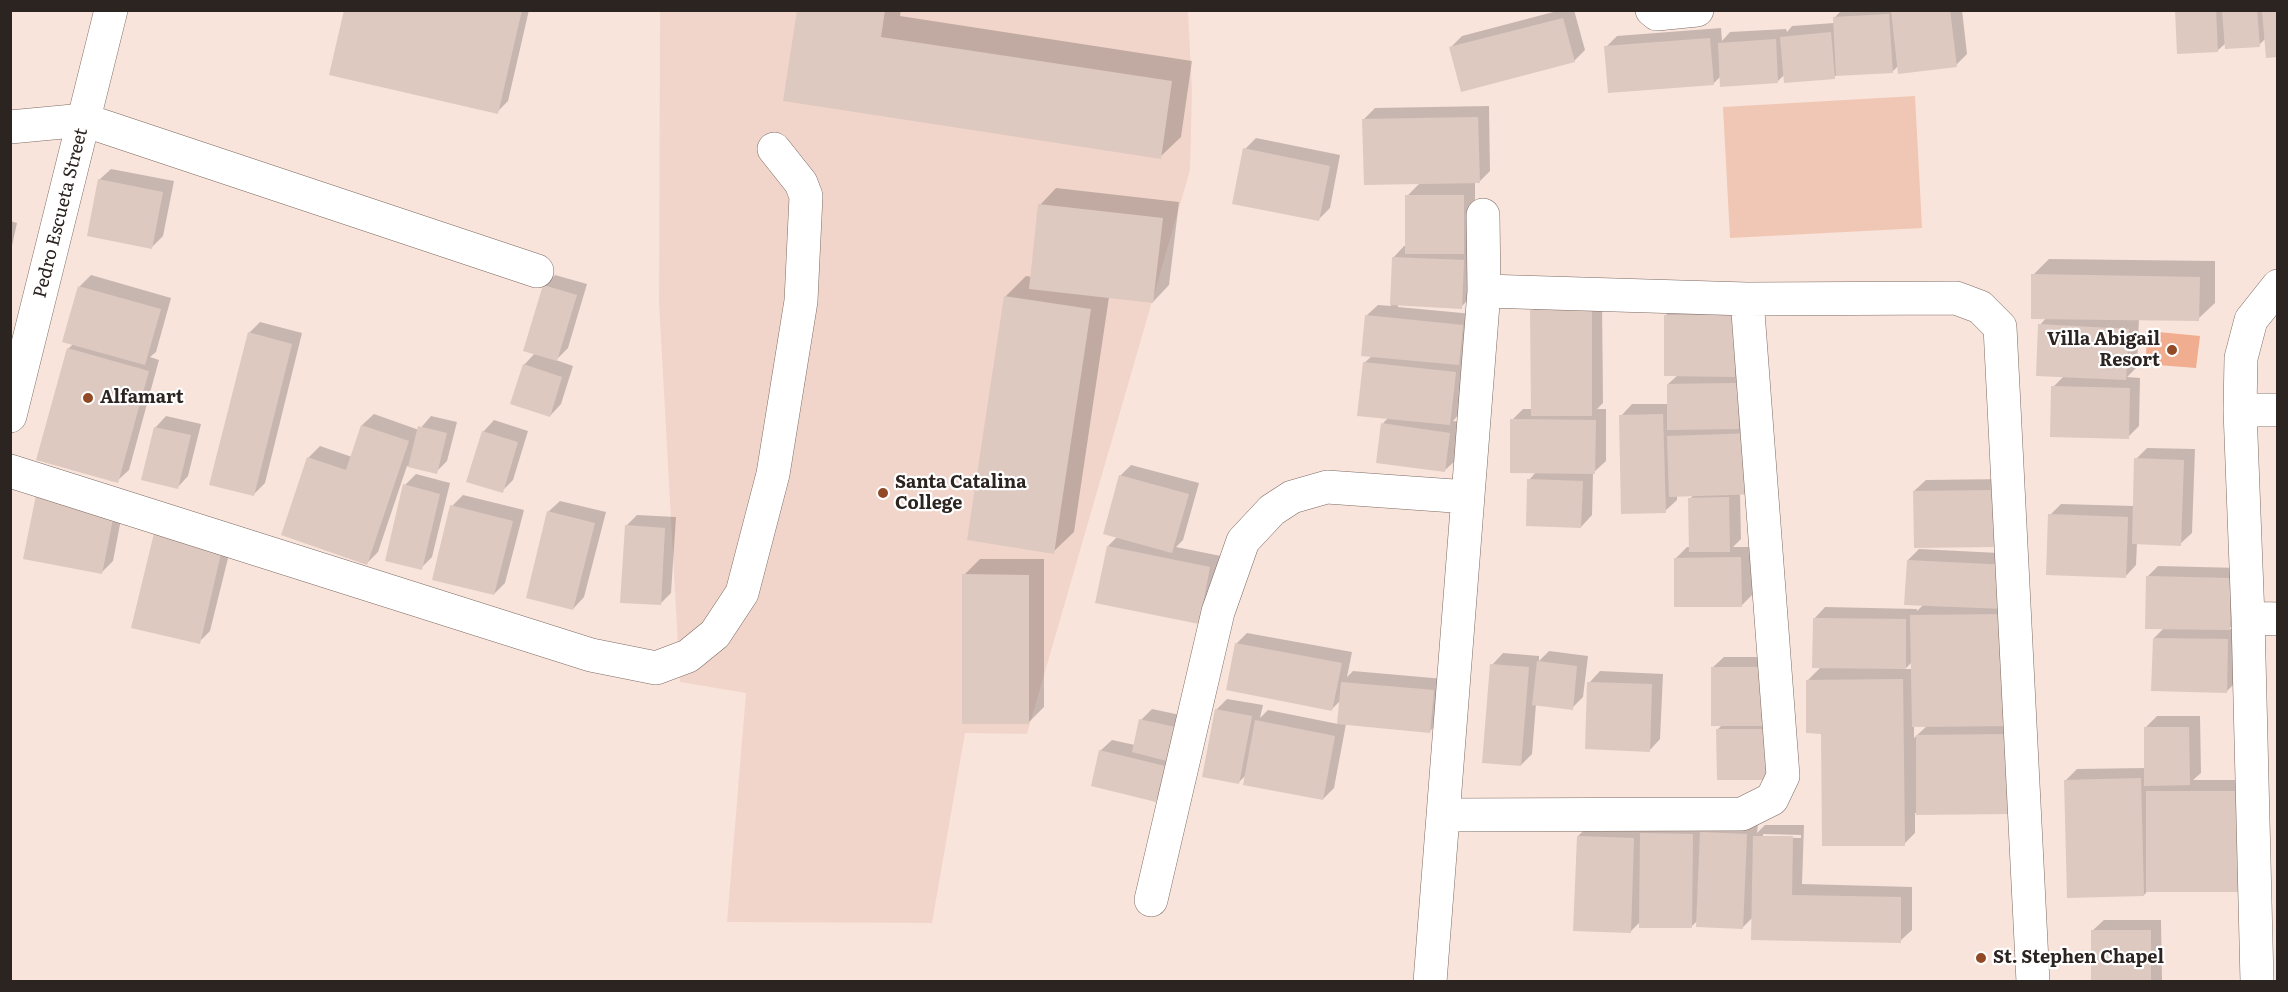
<!DOCTYPE html>
<style>
body{margin:0}
#map{position:relative;width:2288px;height:992px;overflow:hidden;background:#f9e4db;font-family:Literata,serif}
canvas{display:block}
.frame{position:absolute;inset:0;border:12px solid #2c2421;pointer-events:none}
</style>
<div id="map">
<canvas width="2288" height="992"></canvas>
<div class="frame"></div>
</div>
<script>
const g = document.querySelector('canvas').getContext('2d');
g.lineJoin = 'round';
function paint(path, color) { g.fillStyle = color; g.fill(path, 'evenodd'); }
const shape = rows => new Path2D(rows.map(r => 'M' + r).join(''));
function trace(path, color, width, dash) { g.strokeStyle = color; g.lineWidth = width; g.lineCap = dash ? 'butt' : 'round'; g.setLineDash(dash || []); g.stroke(path); }
function write(font, color, halo, rows, align = 'center') {
  g.font = font + ' Literata,serif'; g.lineWidth = 4.5; g.setLineDash([]); g.textBaseline = 'middle'; g.strokeStyle = halo; g.fillStyle = color; for (const [text, x, y, turn = 0] of rows) {
    g.save(); g.translate(x, y); g.rotate((+turn || 0) * Math.PI / 180); g.textAlign = isNaN(turn) ? turn : align; if (halo) g.strokeText(text, 0, 0); g.fillText(text, 0, 0); g.restore();
  }
}
const built = shape([
 [660,11,1188,11,1192,91,1190,170,1027,734,965,733,932,923,727,922,746,693,680,682,659,303]
]);
const green = shape([
 [1915,96,1922,228,1730,238,1723,107]
]);
const water = shape([
 [2148,331,2200,336,2196,368,2145,364]
]);
const shadow = shape([
 [346,10,529,10,508,101,497,112],
 [798,10,901,10,900,16,1192,61,1181,137,1160,157],
 [1561,10,1574,10,1585,50,1574,61,1451,47,1462,36],
 [1842,10,1962,10,1967,54,1956,65,1899,65,1892,72,1837,75,1834,77,1784,75,1778,81,1721,76,1713,84,1606,47,1617,36,1721,28,1722,41,1730,32,1786,29,1787,32,1792,26,1834,23,1834,18],
 [2177,10,2278,10,2266,38,2259,45,2226,43,2217,51],
 [1489,106,1490,171,1479,182,1475,182,1475,241,1467,249,1475,250,1472,296,1461,307,1398,304,1398,307,1473,314,1469,353,1462,360,1466,361,1461,412,1453,421,1461,422,1456,460,1444,471,1383,423,1389,417,1364,363,1372,356,1366,316,1378,305,1391,306,1393,258,1404,246,1407,246,1407,196,1420,183,1364,119,1375,108],
 [1256,138,1340,155,1330,208,1319,219,1245,149],
 [111,169,174,181,163,236,152,247,99,180],
 [1056,188,1179,202,1169,285,1153,302,1109,297,1074,532,1053,552,1006,296,1026,276,1032,277,1040,205],
 [10,221,17,223,10,255],
 [2049,259,2215,261,2215,303,2198,319,2139,318,2137,367,2127,377,2140,378,2139,426,2128,437,2053,387,2064,376,2040,325,2047,317,2033,275],
 [91,275,171,298,156,352,150,357,159,360,129,470,117,481,68,349,74,343,64,341,80,286],
 [555,275,587,284,568,348,556,360,573,366,561,404,550,416,524,365,535,353,544,286],
 [1543,300,1602,300,1603,403,1597,409,1606,409,1606,461,1593,473,1592,515,1581,527,1529,480,1536,472,1512,420,1523,409,1532,409,1532,311],
 [1676,305,1745,305,1749,372,1740,493,1741,539,1733,547,1752,547,1753,594,1741,606,1676,558,1687,547,1690,547,1690,499,1694,494,1677,495,1677,500,1665,511,1621,416,1632,404,1669,404,1668,384,1678,375,1665,316],
 [260,322,302,333,265,483,253,495,249,333],
 [374,414,419,430,431,416,457,422,447,461,436,472,407,466,378,552,367,563,283,534,309,457,320,446,352,457,362,425],
 [166,416,201,424,188,476,177,488,155,428],
 [494,420,528,431,513,480,502,491,483,432],
 [2147,448,2195,449,2192,533,2180,544,2137,543,2136,565,2125,577,2050,515,2061,504,2134,506,2136,459],
 [1131,465,1199,483,1183,540,1176,547,1221,556,1198,622,1108,546,1118,536,1120,476],
 [416,474,450,483,432,557,421,568,405,485],
 [2006,479,2007,534,1914,491,1926,480],
 [126,493,113,561,102,572,25,558],
 [463,495,524,510,505,583,494,594,452,506],
 [560,501,606,512,584,597,573,609,548,512],
 [637,515,676,517,671,593,660,604,626,526],
 [168,518,234,534,210,631,199,642],
 [1919,549,2019,554,2010,813,1915,813,1915,833,1904,844,1822,732,1808,680,1821,667,1814,619,1825,607,1917,609,1917,611,1924,604,1908,560],
 [1913,661,1913,669,1905,669],
 [1914,725,1928,725,1914,738],
 [980,559,1044,559,1044,707,1028,723,964,575],
 [2158,566,2241,568,2240,617,2229,629,2239,629,2238,680,2227,691,2154,638,2165,627,2147,577],
 [1247,633,1352,652,1347,677,1353,671,1444,679,1441,720,1430,731,1346,724,1334,788,1323,799,1246,775,1239,782,1216,710,1227,699,1263,705,1260,718,1268,710,1338,724,1340,701,1332,709,1236,644],
 [1549,651,1588,656,1583,697,1572,708,1536,704,1532,754,1521,765,1492,665,1503,653,1539,656,1539,661],
 [1724,657,1776,657,1780,767,1717,730,1723,724,1712,668],
 [1600,671,1663,674,1660,739,1649,751,1589,683],
 [1152,709,1185,716,1167,789,1156,800,1100,751,1112,740,1135,745,1141,720],
 [2157,716,2200,716,2201,773,2193,780,2248,780,2144,895,2066,780,2077,769,2146,768,2146,727],
 [1713,822,1758,824,1757,833,1765,825,1804,825,1802,884,1912,887,1912,930,1900,941,1753,917,1743,927,1698,920,1691,927,1640,922,1630,932,1578,836,1589,825,1704,823,1704,831],
 [1763,834,1801,835,1801,838,1763,837],
 [2104,920,2161,920,2162,982,2093,982,2092,931]
]);
const building = shape([
 [344,10,522,10,498,114,329,75],
 [797,10,885,10,881,37,1172,81,1161,159,783,101],
 [1891,10,1950,10,1957,67,1898,74],
 [2175,10,2216,10,2218,52,2177,54],
 [2222,10,2257,10,2260,47,2225,49],
 [2262,10,2278,10,2278,57,2266,58],
 [1889,14,1893,73,1836,76,1833,17],
 [1563,18,1575,62,1461,92,1449,47],
 [1831,32,1835,79,1784,83,1780,37],
 [1710,38,1714,85,1608,93,1604,46],
 [1776,39,1778,83,1720,87,1718,43],
 [1478,117,1480,183,1364,185,1362,119],
 [1243,148,1330,166,1319,221,1232,204],
 [98,179,163,192,152,249,87,236],
 [1405,195,1464,195,1464,254,1405,254],
 [1038,204,1163,218,1153,303,1029,289],
 [1392,257,1464,260,1462,309,1390,305],
 [2031,274,2200,277,2199,321,2031,319],
 [543,285,577,295,557,361,523,351],
 [78,286,161,309,145,365,62,342],
 [1004,296,1091,309,1054,554,967,540],
 [1530,310,1592,310,1592,416,1531,416],
 [1365,315,1463,325,1459,365,1361,356],
 [1664,315,1735,315,1735,377,1664,376],
 [2038,324,2129,329,2126,380,2036,376],
 [248,332,292,344,254,496,209,485],
 [67,348,149,371,118,483,36,460],
 [1363,362,1456,372,1450,425,1357,416],
 [523,364,562,377,550,417,510,404],
 [1738,383,1739,429,1667,430,1667,384],
 [2051,386,2130,388,2129,439,2050,437],
 [1663,414,1666,513,1621,514,1619,415],
 [1510,419,1596,420,1595,474,1510,473],
 [1381,423,1450,433,1445,472,1376,463],
 [361,425,409,441,367,565,281,535,307,457,346,470],
 [418,426,447,433,437,474,408,467],
 [154,427,191,435,178,489,141,480],
 [482,431,518,442,503,493,466,482],
 [1757,433,1759,494,1669,497,1667,436],
 [2134,458,2184,460,2181,546,2132,544],
 [1119,475,1189,494,1172,553,1103,534],
 [1527,479,1583,481,1581,528,1526,526],
 [403,484,440,494,422,570,385,561],
 [37,490,116,504,102,574,23,559],
 [1995,490,1996,547,1914,548,1913,491],
 [1729,497,1730,552,1689,552,1688,498],
 [450,505,513,521,494,595,432,580],
 [547,511,595,523,573,610,526,598],
 [2048,514,2128,517,2126,578,2046,575],
 [625,525,665,528,661,605,620,603],
 [155,529,223,545,200,644,131,628],
 [1107,546,1210,567,1199,624,1095,603],
 [1741,557,1742,607,1674,607,1674,558],
 [1907,560,2009,565,2007,609,1904,605],
 [962,574,1029,575,1029,724,962,724],
 [2146,576,2230,578,2230,630,2145,629],
 [2008,614,2010,726,1912,727,1910,615],
 [1813,618,1906,619,1906,669,1812,668],
 [2153,638,2228,639,2227,693,2151,691],
 [1235,643,1342,663,1332,711,1226,690],
 [1537,661,1577,666,1573,710,1532,705],
 [1490,664,1529,667,1521,766,1482,763],
 [1711,667,1765,667,1765,726,1711,726],
 [1903,679,1905,846,1822,846,1821,734,1806,733,1806,680],
 [1341,682,1434,690,1430,733,1337,724],
 [1587,682,1652,684,1650,752,1585,749],
 [1215,709,1252,716,1239,784,1202,777],
 [1139,719,1175,727,1167,761,1132,752],
 [1255,720,1335,736,1323,800,1243,785],
 [2144,727,2189,727,2190,785,2144,786],
 [1716,729,1769,729,1770,780,1717,780],
 [2010,734,2011,814,1916,815,1916,735],
 [1099,750,1165,766,1156,802,1091,786],
 [2141,778,2144,896,2067,898,2064,780],
 [2146,791,2238,791,2239,892,2146,892],
 [1700,832,1747,834,1743,929,1696,927],
 [1640,833,1693,834,1692,928,1639,928],
 [1577,836,1634,838,1631,933,1573,931],
 [1753,836,1793,836,1792,895,1901,897,1901,943,1751,940],
 [2091,930,2151,930,2151,982,2091,982]
]);
const minor = shape([
 [1652,10,1657,14,1697,10],
 [10,127,84,120,537,271],
 [1484,291,1747,299,1956,298,1980,307,2000,327,2033,982],
 [2240,410,2278,410],
 [10,416,111,10],
 [10,471,591,655,656,668,688,656,715,634,742,593,773,474,801,301,806,196,801,183,774,149],
 [2248,618,2278,619],
 [1443,815,1742,814,1772,799,1783,776,1747,299],
 [1151,900,1218,612,1243,541,1272,510,1292,497,1327,487,1468,497],
 [1430,982,1484,291,1483,215],
 [2257,982,2248,618,2240,410,2241,358,2251,320,2278,286]
]);
const markers = [
 [2172,350,6,"#914926"],
 [88,398,6,"#914926"],
 [883,493,6,"#914926"],
 [1981,958,6,"#914926"]
];
const streetNames = [
 ["Pedro Escueta Street",61,213,-76]
];
const poiNames = [
 ["Villa Abigail",2160,340,"right"],
 ["Resort",2160,361,"right"],
 ["Alfamart",100,398],
 ["Santa Catalina",895,483],
 ["College",895,504],
 ["St. Stephen Chapel",1993,958]
];
paint(built, '#f2d5ca');
paint(green, '#f0c7b4');
paint(water, '#f0ad90');
paint(shadow, '#0003');
paint(building, '#dec9c0');
trace(minor, '#7c6a62', 34);
trace(minor, '#fff', 33);
for (const [x, y, r, color] of markers) { const dot = new Path2D(); dot.arc(x, y, r, 0, 2 * Math.PI); g.fillStyle = color; g.fill(dot); trace(dot, '#fff', 2); }
write('18px', '#2c2421', '#fff', streetNames);
write('bold 18px', '#2c2421', '#fff', poiNames, 'left');
</script>
